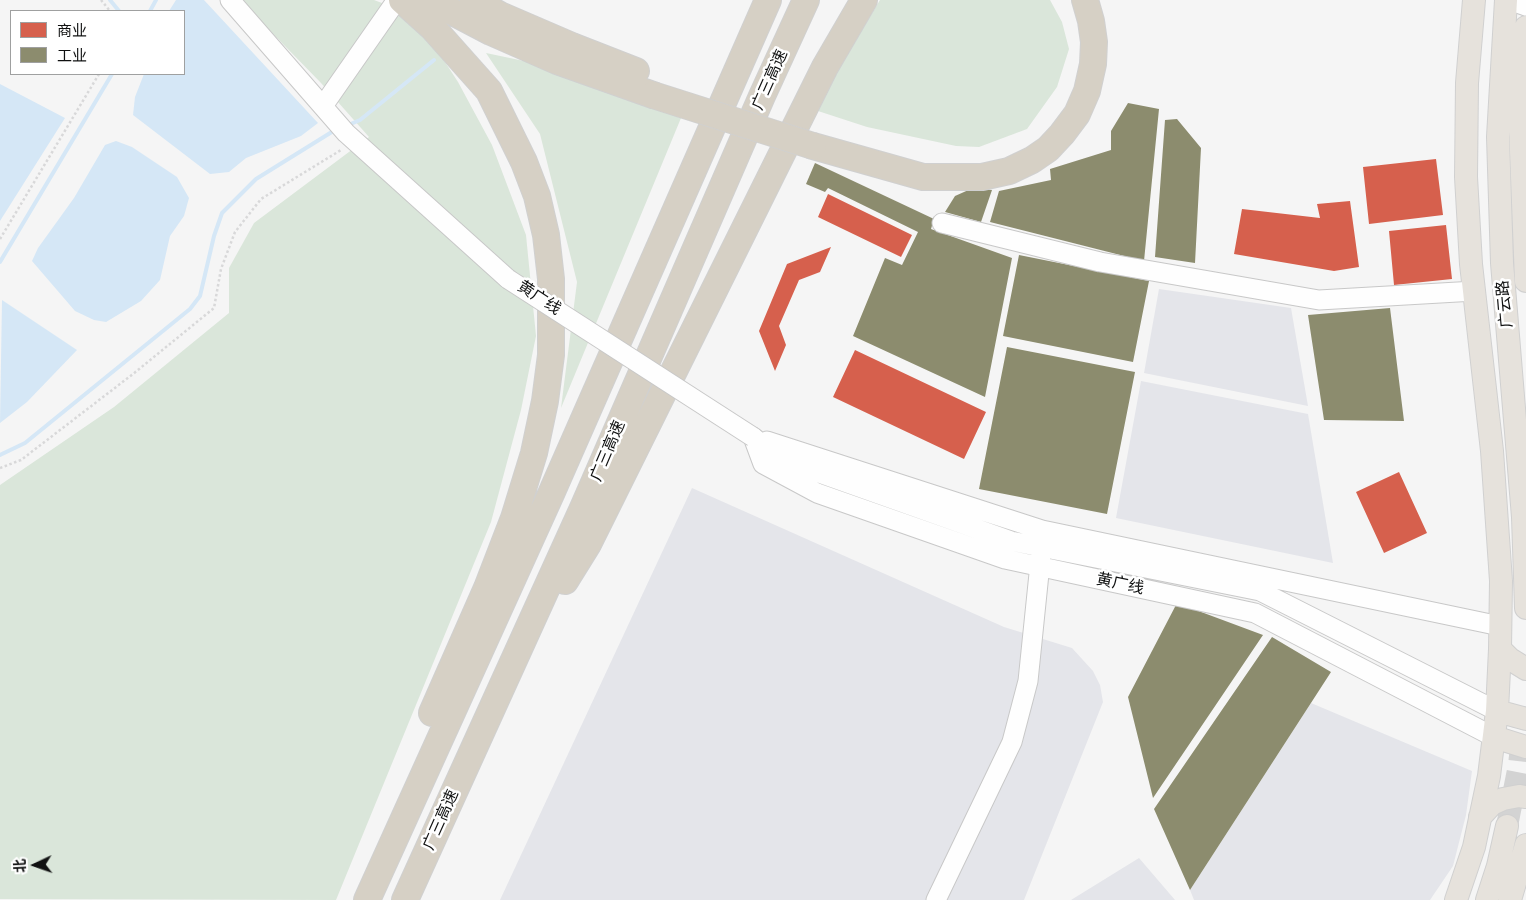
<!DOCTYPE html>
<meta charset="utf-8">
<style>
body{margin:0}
#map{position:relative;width:1526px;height:900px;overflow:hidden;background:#f5f5f5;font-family:"Noto Serif","Noto Sans SC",serif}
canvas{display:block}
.legend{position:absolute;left:10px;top:10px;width:175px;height:65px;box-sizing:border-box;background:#fff;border:1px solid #9fa0a0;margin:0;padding:6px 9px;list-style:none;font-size:15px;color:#101111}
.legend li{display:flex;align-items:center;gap:10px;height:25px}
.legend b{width:25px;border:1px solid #9fa0a0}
.north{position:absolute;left:10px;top:840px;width:50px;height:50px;-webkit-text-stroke:4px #fff;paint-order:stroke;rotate:267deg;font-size:14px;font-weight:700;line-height:20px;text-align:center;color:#101111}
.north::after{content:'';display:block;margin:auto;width:18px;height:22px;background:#101111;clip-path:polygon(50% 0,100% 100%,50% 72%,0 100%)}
</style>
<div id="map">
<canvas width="1526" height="900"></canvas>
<ul class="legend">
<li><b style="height:14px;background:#d6604d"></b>商业</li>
<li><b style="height:14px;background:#8c8c6e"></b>工业</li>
</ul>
<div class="north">北</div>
</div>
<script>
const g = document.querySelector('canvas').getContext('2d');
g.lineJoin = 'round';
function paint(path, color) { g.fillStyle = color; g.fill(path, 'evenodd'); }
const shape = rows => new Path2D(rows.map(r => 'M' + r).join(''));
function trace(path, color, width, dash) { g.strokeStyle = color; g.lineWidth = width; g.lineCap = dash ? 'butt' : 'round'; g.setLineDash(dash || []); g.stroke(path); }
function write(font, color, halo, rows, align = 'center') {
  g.font = font + ' "Noto Serif","Noto Sans SC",serif'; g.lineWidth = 5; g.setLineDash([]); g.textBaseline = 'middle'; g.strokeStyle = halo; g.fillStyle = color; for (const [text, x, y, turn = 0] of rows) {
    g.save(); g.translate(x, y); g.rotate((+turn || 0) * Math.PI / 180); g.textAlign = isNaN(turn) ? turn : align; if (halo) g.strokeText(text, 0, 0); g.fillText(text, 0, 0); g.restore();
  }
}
const built = shape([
 [1159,289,1291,308,1308,406,1144,373],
 [1141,381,1308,414,1333,563,1116,518],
 [692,488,1004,627,1072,648,1093,671,1100,685,1103,702,1024,900,500,900],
 [1311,703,1472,771,1466,815,1453,866,1430,900,1194,900,1190,890],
 [1139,858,1175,900,1071,900]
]);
const green = shape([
 [240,0,374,0,403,11,423,28,458,82,492,145,526,235,536,336,521,410,491,522,336,900,0,899,0,485,114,407,229,313,229,268,254,223,369,137,321,83],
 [880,0,1050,0,1062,22,1069,49,1057,87,1027,129,979,147,956,146,867,127,818,111,832,79],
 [486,53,524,61,681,118,561,408,577,282,540,134]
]);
const water = shape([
 [176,0,204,0,318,123,301,136,246,158,229,172,210,174,133,115,135,97,144,74,184,74,184,11,169,11],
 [0,84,65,118,0,221],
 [116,141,132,147,177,177,189,198,184,216,170,236,160,280,141,301,106,322,94,320,75,311,32,261,38,248,74,198,105,145],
 [2,300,77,350,27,402,0,423]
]);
const shops = shape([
 [1436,159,1443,215,1369,224,1363,167],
 [828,194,912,235,901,257,818,217],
 [1350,201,1359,267,1334,271,1234,254,1242,209,1320,218,1317,204],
 [1446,225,1452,279,1394,285,1389,231],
 [831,247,820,272,799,280,779,326,786,345,775,371,759,331,787,264],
 [855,350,986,412,964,459,833,397],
 [1399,472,1427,533,1384,553,1356,492]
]);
const industry = shape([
 [1128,103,1159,109,1144,261,990,222,999,191,1051,180,1050,169,1111,150,1111,131],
 [1177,119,1201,148,1195,263,1155,257,1165,120],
 [815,163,934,219,931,229,1012,258,985,397,853,336,885,258,902,265,918,232,828,188,825,192,806,184],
 [973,188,992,190,981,222,945,212,955,196],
 [1019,255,1149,281,1133,362,1003,336],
 [1390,308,1404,421,1324,420,1308,315],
 [1007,347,1135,372,1107,514,979,489],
 [1177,603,1263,635,1153,798,1128,697],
 [1272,637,1331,672,1190,890,1154,809]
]);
const stream = shape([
 [110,0,119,11],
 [150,11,156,0],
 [346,126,360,120,434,60],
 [0,262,112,74],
 [0,455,25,443,190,309,200,296,214,236,222,213,256,179,335,130]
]);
const majorTunnel = shape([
 [1507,826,1519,765,1526,702]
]);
const path = shape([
 [101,0,110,11],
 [0,239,99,74],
 [0,468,21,460,133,374,214,308,221,269,235,232,261,199,341,150]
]);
const minor = shape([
 [230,0,346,133,508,279],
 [1509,0,1526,6],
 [323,106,394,4],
 [942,223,1100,262,1319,300,1475,291],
 [767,441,1042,530,1500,626],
 [1494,737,1255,613,1005,559,817,493,763,464,753,437,780,459,1011,541,1260,591,1497,711],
 [936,900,1012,742,1028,681,1041,554]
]);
const major = shape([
 [1506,0,1498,137,1502,263,1523,517,1526,608],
 [1526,27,1520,124,1526,281],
 [1500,649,1510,659,1526,669],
 [1497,711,1526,719],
 [1494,737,1526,747],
 [1480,817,1492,804,1503,799,1519,796,1526,797],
 [1456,900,1474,847,1489,776,1497,711,1500,649,1501,581,1492,451,1471,264,1466,177,1467,83,1474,0],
 [1487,900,1498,866,1507,826],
 [1510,900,1526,845]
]);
const highway = shape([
 [402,0,432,27,489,91,524,162,537,196,546,235,551,279,551,355,545,401,534,453,514,518,487,588,432,713],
 [430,0,491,32,557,61,653,95],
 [473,0,500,15,572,46,636,71],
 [813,146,923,177,982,177,1009,171,1032,160,1048,149,1062,134,1077,114,1087,91,1093,64,1094,42,1091,21,1085,0],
 [565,581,588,544,825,67,864,0],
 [367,900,551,494,768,0],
 [405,900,583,508,762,96,806,0]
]);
const minorBridge = shape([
 [508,279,753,437]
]);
const highwayBridge = shape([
 [653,95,813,146]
]);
const streetNames = [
 ["广三高速",770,80,-66],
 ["黄广线",539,298,33],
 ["广云路",1505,304,-95],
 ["广三高速",608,451,-67],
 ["黄广线",1120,584,12],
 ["广三高速",441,820,-66]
];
paint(built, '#e4e5ea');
paint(green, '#dae6da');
paint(water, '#d5e7f6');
paint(shops, '#d6604d');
paint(industry, '#8c8c6e');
trace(stream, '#d5e7f6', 4);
trace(majorTunnel, '#d3d3d3', 22, [22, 11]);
trace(minor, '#c8c8c8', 21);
trace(major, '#d0d0d0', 24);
trace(highway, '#d0d0d0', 28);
trace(path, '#d8d8d9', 2.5, [2.5, 2.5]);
trace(minor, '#fefefe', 19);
trace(major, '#e6e2dc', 22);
trace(highway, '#d6d0c5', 26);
trace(minorBridge, '#c8c8c8', 21, []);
trace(highwayBridge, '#d0d0d0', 28, []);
trace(minorBridge, '#fefefe', 19);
trace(highwayBridge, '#d6d0c5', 26);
write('16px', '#101111', '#fff', streetNames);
</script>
